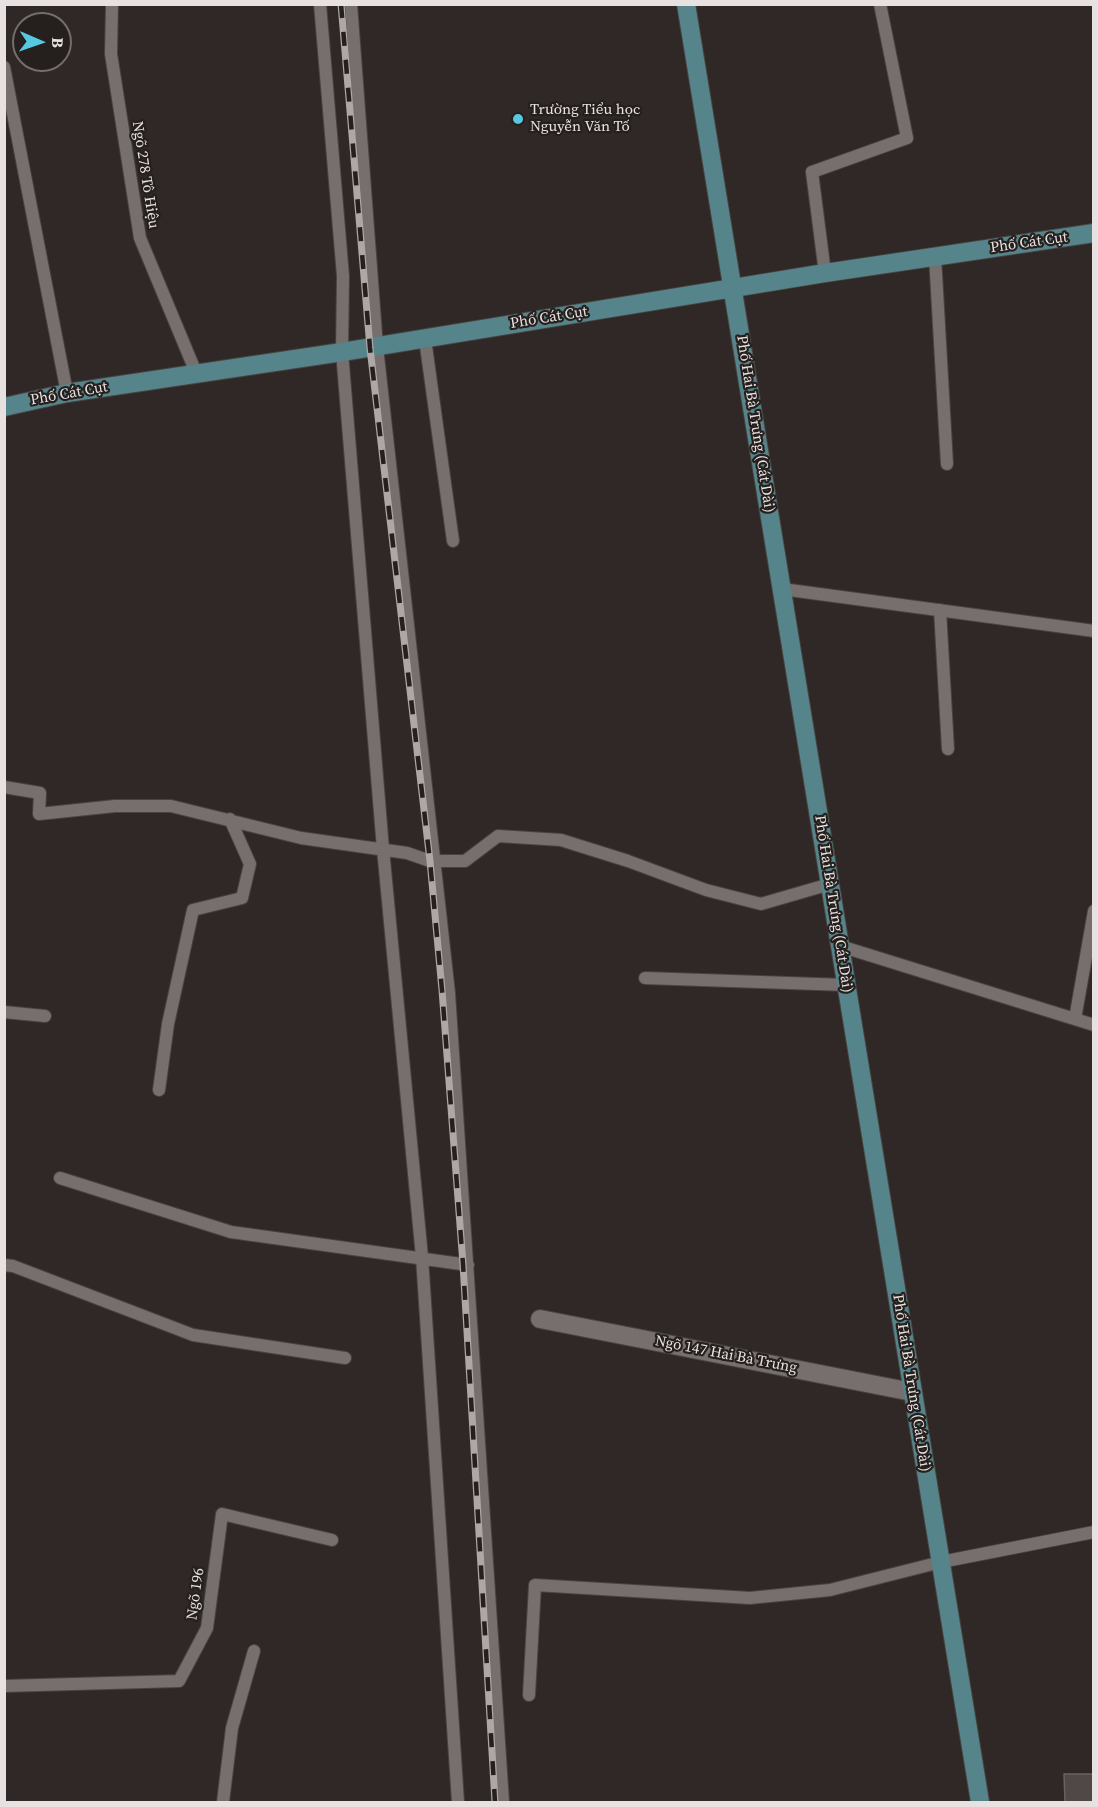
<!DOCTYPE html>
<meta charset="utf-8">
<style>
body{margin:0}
#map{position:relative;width:1098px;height:1807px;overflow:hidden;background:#2f2826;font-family:"Source Serif 4",serif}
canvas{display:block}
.frame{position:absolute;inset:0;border:6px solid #e7e2e1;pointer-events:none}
.north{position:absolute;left:12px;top:12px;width:60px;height:60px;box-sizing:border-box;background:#251f1d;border:2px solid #736d6b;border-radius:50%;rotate:92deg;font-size:16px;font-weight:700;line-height:24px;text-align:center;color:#e7e2e1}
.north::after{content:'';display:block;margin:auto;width:21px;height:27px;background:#56c9e1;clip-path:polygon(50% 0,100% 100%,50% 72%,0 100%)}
</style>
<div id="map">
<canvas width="1098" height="1807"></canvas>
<div class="frame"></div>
<div class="north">B</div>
</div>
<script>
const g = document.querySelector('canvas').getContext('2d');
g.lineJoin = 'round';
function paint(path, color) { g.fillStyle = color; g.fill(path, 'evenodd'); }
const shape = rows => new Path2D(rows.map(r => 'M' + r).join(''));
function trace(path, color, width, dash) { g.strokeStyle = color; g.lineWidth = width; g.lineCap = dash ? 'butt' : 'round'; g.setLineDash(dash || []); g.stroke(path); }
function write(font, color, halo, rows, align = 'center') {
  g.font = font + ' "Source Serif 4",serif'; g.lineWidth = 4.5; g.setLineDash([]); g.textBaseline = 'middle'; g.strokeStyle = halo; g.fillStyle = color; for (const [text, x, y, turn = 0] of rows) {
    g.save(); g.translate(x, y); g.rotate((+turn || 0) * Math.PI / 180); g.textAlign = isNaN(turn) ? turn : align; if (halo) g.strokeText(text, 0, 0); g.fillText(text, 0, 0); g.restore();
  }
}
const building = shape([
 [1064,1774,1094,1774,1094,1802,1065,1802,1064,1774]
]);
const lane = shape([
 [112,4,111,54,140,238,197,375],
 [320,4,343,276,342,352,383,849,422,1257,458,1802],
 [351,4,377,347,449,993,503,1802],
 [4,67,67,393],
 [935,256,947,464],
 [825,273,812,172,907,138,880,4],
 [425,339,453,541],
 [782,589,1094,631],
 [940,610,948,749],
 [4,787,40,793,39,814,115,806,171,806,301,838,407,853,430,861,465,861,498,836,561,840,628,861,706,890,761,904,830,884],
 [840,946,1094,1025],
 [645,978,846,985],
 [4,1012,45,1016],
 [1075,1019,1094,911],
 [159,1090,168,1024,193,910,242,898,250,864,230,819],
 [60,1178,231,1232,468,1265],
 [4,1265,13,1266,193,1335,345,1358],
 [4,1686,179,1681,207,1628,222,1514,332,1540],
 [529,1695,535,1585,750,1598,830,1590,941,1562,1094,1532],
 [223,1802,232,1728,254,1651]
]);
const street = shape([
 [540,1319,912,1392]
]);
const secondary = shape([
 [686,4,980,1802],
 [4,407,67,393,342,352,825,273,1094,233]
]);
const rail = shape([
 [341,4,370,348,430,861,442,990,463,1264,495,1802]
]);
const markers = [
 [518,119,6,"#56c9e1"]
];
const poiNames = [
 ["Trường Tiểu học",530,110],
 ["Nguyễn Văn Tố",530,127]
];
const streetNames = [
 ["Ngõ 278 Tô Hiệu",145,175,81],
 ["Phố Cát Cụt",1029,243,-8],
 ["Phố Cát Cụt",549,318,-9],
 ["Phố Cát Cụt",69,394,-10],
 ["Phố Hai Bà Trưng (Cát Dài)",755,424,81],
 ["Phố Hai Bà Trưng (Cát Dài)",833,904,81],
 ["Ngõ 147 Hai Bà Trưng",726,1355,11],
 ["Phố Hai Bà Trưng (Cát Dài)",911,1383,81],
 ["Ngõ 196",196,1594,-82]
];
paint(building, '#4f4846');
trace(building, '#69625f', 1.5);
trace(lane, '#494341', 14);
trace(street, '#494341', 20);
trace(secondary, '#494341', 20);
trace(lane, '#776f6d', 12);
trace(street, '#776f6d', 18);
trace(secondary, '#55848a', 18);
trace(rail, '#ada7a6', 7);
trace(rail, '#251f1d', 4.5, [14]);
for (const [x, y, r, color] of markers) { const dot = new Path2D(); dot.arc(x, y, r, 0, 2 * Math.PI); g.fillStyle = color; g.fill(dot); trace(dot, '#251f1d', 2); }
write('15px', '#e7e2e1', '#251f1d', poiNames, 'left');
write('15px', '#e7e2e1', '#251f1d', streetNames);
</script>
